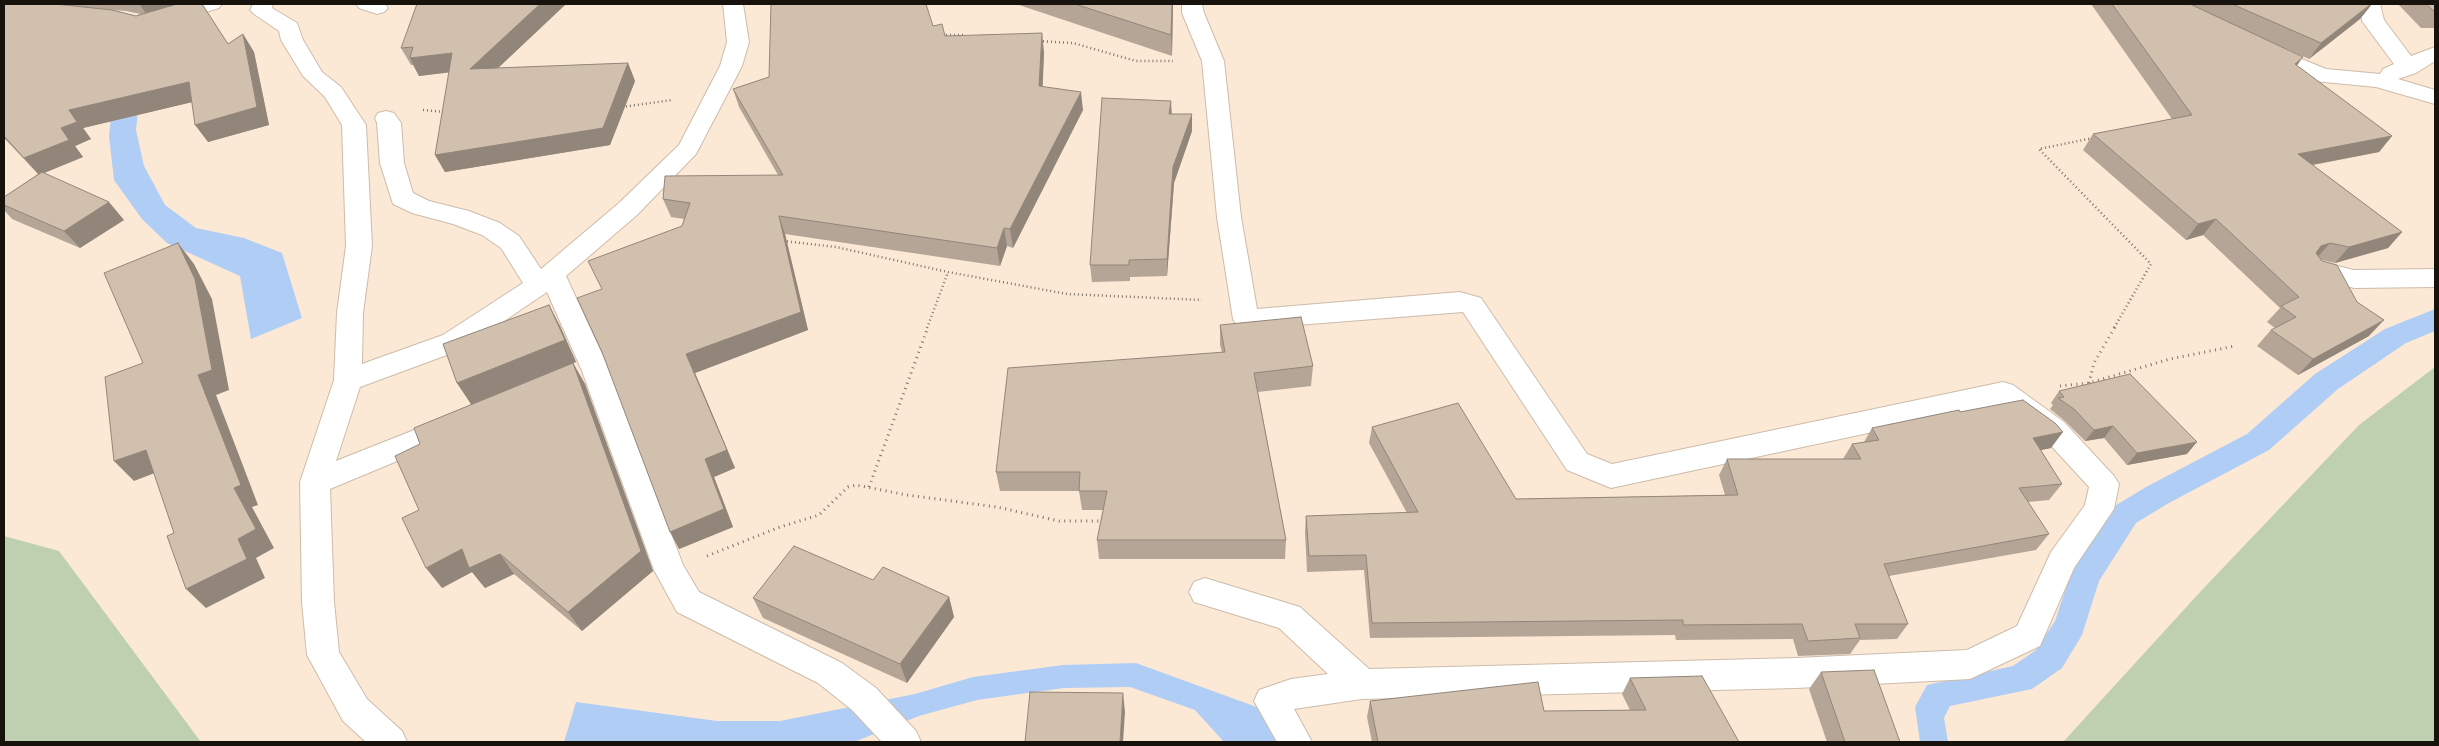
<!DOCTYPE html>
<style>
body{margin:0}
#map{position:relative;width:2439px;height:746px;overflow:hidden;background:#fbe9d6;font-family:"DM Sans",sans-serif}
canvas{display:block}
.frame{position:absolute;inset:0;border:5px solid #17120b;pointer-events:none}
</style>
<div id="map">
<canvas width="2439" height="746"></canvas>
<div class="frame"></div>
</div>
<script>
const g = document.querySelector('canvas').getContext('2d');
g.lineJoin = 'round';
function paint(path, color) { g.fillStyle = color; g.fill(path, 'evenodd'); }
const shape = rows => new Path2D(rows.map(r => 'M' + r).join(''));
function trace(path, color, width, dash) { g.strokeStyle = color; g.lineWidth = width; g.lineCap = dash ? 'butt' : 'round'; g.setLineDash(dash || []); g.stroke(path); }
const green = shape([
 [2435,367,2435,742,2063,742,2201,591,2359,425],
 [4,536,59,551,201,742,4,742]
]);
const water = shape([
 [140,92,136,130,144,166,165,205,196,228,244,238,282,253,302,318,251,339,240,276,167,243,142,219,114,180,109,136,113,97],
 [2435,309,2435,331,2406,343,2338,389,2269,450,2167,504,2136,523,2099,581,2082,635,2062,668,2032,689,1950,706,1944,718,1948,742,1920,742,1915,707,1927,685,2013,666,2036,650,2055,621,2073,568,2113,507,2146,487,2247,434,2315,374,2385,329],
 [1136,663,1262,709,1278,742,1224,742,1195,710,1130,687,1064,688,977,700,919,716,854,742,564,742,576,702,717,721,780,721,915,694,973,677,1063,665]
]);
const pathFar1 = shape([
 [942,35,963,35],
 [1039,41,1073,43,1136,61,1173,61],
 [622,107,672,100],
 [423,110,446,112],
 [2093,138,2039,149,2151,264,2114,328],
 [783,241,836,247,948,272,1067,294,1202,300],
 [927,328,948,272]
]);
const path = shape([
 [2089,383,2094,363,2115,327],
 [2060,386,2089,383,2170,359,2235,346],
 [869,487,928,327],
 [707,556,780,527,819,515,848,487,856,485,907,495,997,507,1059,521,1104,521]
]);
const minor = shape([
 [191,4,222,4,219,8,168,24,160,23,157,18,160,13,191,4],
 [253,4,273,4,272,8,297,23,303,40,322,72,341,87,366,125,372,246,363,313,362,364,443,335,523,283,501,248,482,235,453,224,412,213,393,204,380,163,377,123,375,118,378,113,386,111,394,113,401,123,404,163,413,193,429,201,469,211,500,223,519,236,541,269,619,203,679,145,720,66,727,42,723,4,743,4,749,42,742,66,696,154,637,215,566,276,610,371,683,565,699,592,842,663,876,688,916,731,921,742,882,742,852,710,818,683,677,612,654,570,582,371,547,292,463,349,360,387,336,461,452,415,462,418,466,426,462,434,330,489,334,602,339,652,367,699,402,731,407,742,366,742,343,721,307,655,302,602,300,482,334,380,337,313,346,246,342,125,325,97,303,76,281,40,279,31,254,14,250,10,253,4],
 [356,4,385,4,388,8,384,12,377,14,359,8,356,4],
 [1182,4,1202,4,1204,13,1224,61,1241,217,1257,309,1460,292,1481,298,1587,454,1612,464,2003,382,2013,385,2064,422,2114,476,2119,484,2114,509,2074,568,2040,646,1970,679,1796,688,1362,699,1294,709,1312,742,1277,742,1254,701,1259,690,1291,679,1328,674,1279,628,1194,602,1189,592,1194,582,1205,578,1300,607,1369,669,1796,658,1967,650,2017,626,2051,552,2085,505,2089,487,2044,438,1999,405,1611,488,1567,470,1463,312,1246,329,1237,326,1233,319,1217,217,1202,61,1182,13,1182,4],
 [2360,4,2380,4,2384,20,2411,56,2435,47,2435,61,2416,73,2398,79,2435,90,2435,104,2376,87,2314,81,2257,56,2254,51,2257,46,2265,44,2326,69,2380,74,2383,69,2394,64,2362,21,2360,4],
 [2317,261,2354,270,2435,269,2435,287,2354,288,2308,276,2304,270,2308,264,2317,261]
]);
const wall = shape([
 [4,4,202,4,228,44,243,34,254,52,269,125,208,142,192,102,83,128,91,139,75,146,83,157,44,173,124,220,80,248,12,219,4,210,4,197,38,174,4,138],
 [113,10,126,11,140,14,136,16],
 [566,4,498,68,628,63,635,81,610,145,445,172,435,155,449,72,419,76,413,65,411,65,401,48],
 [1016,4,1173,4,1172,56],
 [2091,4,2372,4,2360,19,2309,59,2266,40,2297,66,2392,136,2379,152,2313,165,2402,232,2388,248,2335,263,2321,260,2369,336,2298,375,2257,346,2271,330,2275,328,2267,322,2280,308,2203,235,2186,240,2083,150,2093,134,2172,119],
 [2398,4,2435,4,2435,28,2421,28],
 [933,26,945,36,1044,52,1042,86,1083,110,1013,248,1007,246,1000,266,785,234,808,330,695,373,735,468,714,477,733,527,679,549,602,289,682,226,684,219,671,217,663,199,778,175,739,107,733,89],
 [1172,114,1192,131,1174,183,1167,276,1130,277,1130,281,1092,282,1090,265],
 [549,305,560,326,576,362,573,363,585,384,653,571,582,631,514,574,485,588,472,572,442,588,419,510,420,444,471,404,457,383],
 [1220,325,1313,366,1311,386,1258,392,1286,540,1285,559,1099,559,1097,540,1103,510,1082,510,1079,491,1000,491,996,472,1222,352,1220,345],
 [2059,391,2187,454,2127,465,2104,438,2085,441,2065,421,2050,409,2053,405,2051,403],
 [1960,412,2051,448,2041,450,2062,484,2049,500,2028,502,2049,534,2036,550,1889,576,1908,624,1897,639,1860,640,1850,654,1798,656,1793,639,1676,640,1675,635,1370,638,1364,570,1307,572,1305,532,1306,516,1407,513,1369,443,1372,427,1516,499,1725,495,1719,475,1727,459,1843,459,1852,444,1864,442,1872,428],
 [873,580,949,597,954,617,907,683,763,618,753,598],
 [1821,672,1900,742,1827,742,1809,689],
 [1630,678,1739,742,1372,742,1367,717,1370,701,1544,711,1630,710,1622,694]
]);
const shadedWall = shape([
 [139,4,180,4,148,16],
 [540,4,566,4,479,86,470,69],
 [1172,4,1173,4,1172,56,1171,35],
 [2372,4,2360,19,2309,59,2321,43],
 [1042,33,1044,52,1042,105,1039,86],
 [243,34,254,52,269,125,208,142,195,125],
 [452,53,461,71,419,76,410,58],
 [2303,57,2291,74,2295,64],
 [628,63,635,81,610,145,445,172,435,155],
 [189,82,201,100,83,128,91,139,75,146,83,157,39,175,24,158,61,128,69,110],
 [1081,92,1083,110,1013,248,1010,229],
 [1171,101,1172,117,1169,114],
 [1192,114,1192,131,1174,183,1167,276,1167,259,1173,167],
 [2392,136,2379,152,2285,170,2298,154],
 [109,202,124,220,80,248,64,231],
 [779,216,785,234,808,330,695,373,735,468,714,477,733,527,679,549,670,532,705,459,686,354],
 [2216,219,2203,235,2186,240,2198,224],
 [1004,228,1007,246,1000,266,997,248],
 [2402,232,2388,248,2335,263,2349,247],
 [178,243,194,264,212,299,229,390,216,395,258,505,252,507,274,548,256,558,265,578,206,608,186,589,238,539,234,488,198,375],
 [2330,243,2316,259,2307,262,2321,246],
 [549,305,560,326,576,362,573,363,585,384,653,571,582,631,568,612,471,404,457,383],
 [2384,320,2369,336,2298,375,2313,359],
 [2113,426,2104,438,2085,441,2094,430],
 [2063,432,2051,448,2021,454,2033,438],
 [2197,442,2187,454,2127,465,2137,453],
 [146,450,165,469,134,481,114,461],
 [462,549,500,554,514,574,485,588,472,572,442,588,426,568],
 [949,597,954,617,907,683,900,664],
 [1123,693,1125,712,1123,742,1120,742]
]);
const building = shape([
 [4,4,55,4,112,10,136,16,177,4,202,4,228,44,243,34,257,107,195,125,189,82,69,110,77,122,61,128,69,140,24,158,4,136,4,4],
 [417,4,540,4,470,69,628,63,603,128,435,155,452,53,410,58,413,47,401,48,417,4],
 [771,4,926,4,933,26,942,24,945,36,1042,33,1039,86,1081,92,1010,229,1004,228,997,248,779,216,801,312,686,354,727,450,705,459,724,509,670,532,602,352,577,298,602,289,588,261,682,226,690,203,663,199,665,176,783,175,733,89,769,77,771,4],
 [1075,4,1172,4,1171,35,1075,4],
 [2112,4,2190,4,2303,57,2295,64,2392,136,2298,154,2402,232,2349,247,2330,243,2321,246,2316,253,2322,261,2337,265,2357,302,2384,320,2313,359,2271,330,2296,317,2281,306,2299,297,2216,219,2198,224,2093,134,2192,115,2112,4],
 [2232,4,2371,4,2321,43,2232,4],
 [2426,4,2435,4,2435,11,2434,11,2426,4],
 [1102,98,1171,101,1169,114,1192,114,1173,167,1167,259,1129,260,1129,265,1090,265,1102,98],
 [42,172,109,202,64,231,4,205,4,197,42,172],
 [178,243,195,279,212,370,198,375,241,485,234,488,256,529,238,539,247,559,186,589,167,536,174,533,146,450,114,461,105,377,143,363,104,273,178,243],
 [549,305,565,340,457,383,443,344,549,305],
 [1301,317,1313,366,1254,373,1286,540,1097,540,1107,491,1079,491,1080,472,996,472,1008,368,1225,352,1220,325,1301,317],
 [573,363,641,551,568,612,500,554,469,568,462,549,426,568,402,518,419,510,395,456,420,444,414,428,573,363],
 [2130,374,2197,442,2137,453,2113,426,2094,430,2074,409,2058,398,2064,397,2059,391,2130,374],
 [2023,400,2055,423,2063,432,2033,438,2062,484,2019,488,2049,534,1884,564,1908,624,1855,624,1860,638,1808,641,1802,624,1683,625,1683,620,1372,623,1366,555,1309,556,1306,516,1418,512,1372,427,1458,403,1516,499,1738,495,1727,459,1861,459,1852,444,1879,440,1872,428,1959,410,1960,412,2023,400],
 [794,546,873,580,883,567,949,597,900,664,753,598,794,546],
 [1874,670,1900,742,1845,742,1821,672,1874,670],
 [1702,676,1739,742,1378,742,1370,701,1538,682,1544,711,1646,710,1630,678,1702,676],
 [1030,692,1123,693,1120,742,1025,742,1030,692]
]);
paint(green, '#bfd0b0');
paint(water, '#b0cdf5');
trace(minor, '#cdbcaa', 2);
trace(pathFar1, '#7e7367', 2.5, [1, 3]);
trace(path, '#7e7367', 3, [1, 4.5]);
paint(minor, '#fff');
paint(wall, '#b4a596');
paint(shadedWall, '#92867a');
paint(building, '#d1c0ae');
trace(building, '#92867a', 1);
</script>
